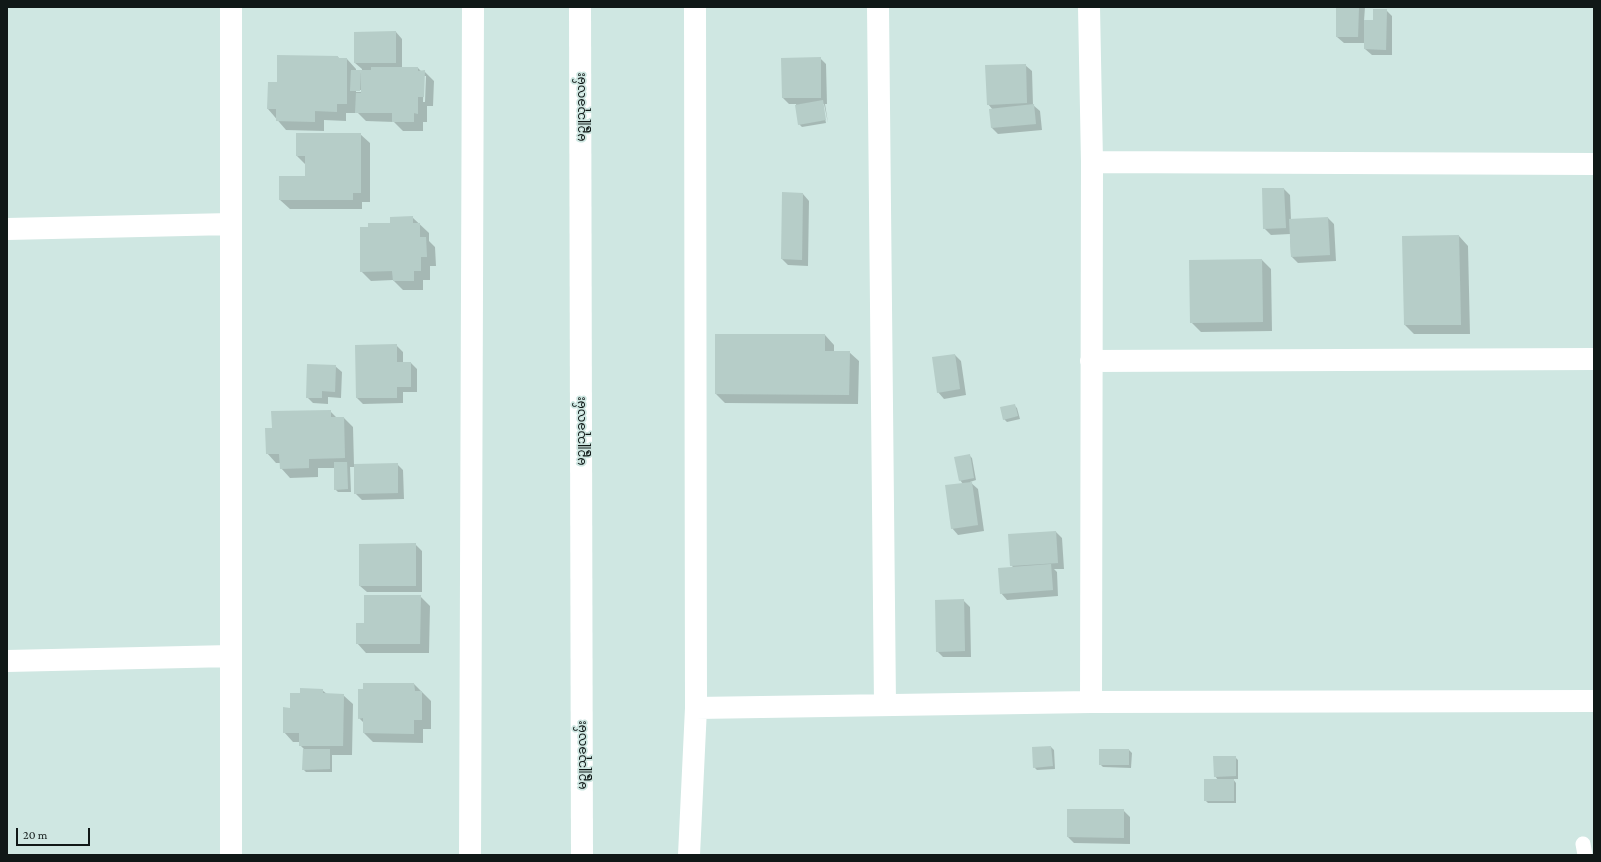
<!DOCTYPE html>
<meta charset="utf-8">
<style>
body{margin:0}
#map{position:relative;width:1601px;height:862px;overflow:hidden;background:#cfe7e2;font-family:"Crimson Pro",serif}
canvas{display:block}
.frame{position:absolute;inset:0;border:8px solid #101817;pointer-events:none}
.scale{position:absolute;left:16px;top:828px;width:74px;height:18px;box-sizing:border-box;border:2px solid #101817;border-top:0;padding-left:5px;font-size:12px;line-height:14px;white-space:nowrap;color:#101817;-webkit-text-stroke:3px #cfe7e2;paint-order:stroke}
</style>
<div id="map">
<canvas width="1601" height="862"></canvas>
<div class="frame"></div>
<div class="scale">20 m</div>
</div>
<script>
const g = document.querySelector('canvas').getContext('2d');
g.lineJoin = 'round';
function paint(path, color) { g.fillStyle = color; g.fill(path, 'evenodd'); }
const shape = rows => new Path2D(rows.map(r => 'M' + r).join(''));
function trace(path, color, width, dash) { g.strokeStyle = color; g.lineWidth = width; g.lineCap = dash ? 'butt' : 'round'; g.setLineDash(dash || []); g.stroke(path); }
function write(font, color, halo, rows, align = 'center') {
  g.font = font + ' "Crimson Pro","Noto Sans Myanmar",serif'; g.lineWidth = 3.5; g.setLineDash([]); g.textBaseline = 'middle'; g.strokeStyle = halo; g.fillStyle = color; for (const [text, x, y, turn = 0] of rows) {
    g.save(); g.translate(x, y); g.rotate((+turn || 0) * Math.PI / 180); g.textAlign = isNaN(turn) ? turn : align; if (halo) g.strokeText(text, 0, 0); g.fillText(text, 0, 0); g.restore();
  }
}
const shadow = shape([
 [1337,7,1365,7,1364,21,1374,21,1386,10,1392,16,1392,55,1372,55,1365,49,1365,43,1344,43,1337,37],
 [396,32,402,39,402,68,418,68,421,71,424,71,434,81,433,106,427,106,427,122,423,122,423,131,403,131,394,122,366,121,356,111,356,113,346,113,346,121,324,120,324,131,286,130,268,109,278,83,338,57,340,59,347,59,356,69,356,71,362,73,362,69,355,63],
 [424,76,426,76,425,102,423,102],
 [356,90,365,90,365,92,356,92],
 [820,58,826,64,827,104,825,104,828,123,824,104,822,104,826,123,802,127,799,124,796,104,789,104,783,98],
 [1025,65,1032,71,1033,105,1040,111,1042,130,998,134,992,128,993,110,988,104],
 [360,134,370,143,370,202,362,202,362,209,290,209,280,200,306,177,306,165,297,156],
 [1284,189,1290,195,1291,220,1328,218,1334,224,1336,261,1298,263,1291,256,1290,234,1271,235,1264,228],
 [783,193,803,194,809,201,808,266,788,265,782,259],
 [412,217,429,233,429,241,435,247,436,266,430,266,430,280,423,280,423,290,403,290,393,280,371,281,361,271,369,228,391,224],
 [1459,236,1468,246,1470,334,1414,334,1405,325,1403,237],
 [1262,260,1271,269,1272,331,1201,332,1191,322],
 [825,335,834,345,834,352,849,352,859,361,858,404,725,403,716,394],
 [396,345,403,352,403,363,411,363,417,369,417,392,403,392,403,403,363,404,357,398],
 [955,355,961,361,966,395,944,399,938,392],
 [335,366,342,372,341,398,328,397,328,404,313,403,307,397],
 [1014,405,1017,408,1020,419,1007,422,1004,419],
 [330,411,337,418,344,418,353,427,354,465,397,464,403,470,404,499,362,500,355,493,355,467,350,467,351,492,338,492,335,489,335,468,318,468,318,477,290,478,281,468,280,463,276,463,267,453,273,429],
 [969,455,972,458,976,480,970,482,978,489,984,531,958,535,952,528,963,484,960,480],
 [1056,532,1062,538,1064,569,1054,569,1057,572,1058,596,1007,600,1001,593,1014,568,1011,565],
 [415,544,422,551,422,592,367,592,360,586],
 [420,596,430,606,429,653,366,653,357,643,365,624],
 [963,600,970,607,971,657,943,657,937,651],
 [414,684,431,701,431,729,423,729,423,743,373,742,364,733,364,723,359,718],
 [322,690,327,694,343,695,353,704,352,755,332,755,332,772,306,772,303,769,305,750,300,745,300,742,293,742,284,732,291,709,301,694],
 [1051,747,1054,750,1055,769,1037,770,1034,767],
 [1129,750,1132,753,1131,768,1103,767,1100,764],
 [1235,757,1238,760,1238,779,1233,779,1236,783,1236,803,1208,803,1205,800,1218,780,1215,776],
 [1068,810,1123,810,1130,817,1130,844,1074,843,1068,837]
]);
const building = shape([
 [1336,7,1359,7,1358,37,1336,37],
 [1373,9,1387,9,1386,50,1364,49,1364,20,1373,20],
 [396,31,396,63,354,63,354,32],
 [277,55,338,56,338,58,347,58,347,104,337,104,337,112,315,111,315,122,276,121,276,109,267,109,268,82,277,82],
 [821,57,821,98,782,98,781,58],
 [1026,64,1027,103,987,105,985,65],
 [371,67,418,67,418,71,425,70,424,97,418,97,418,114,414,113,414,122,392,122,392,113,355,113,356,93,361,93,361,70,371,70],
 [351,70,361,70,360,91,350,91],
 [823,100,826,120,798,125,795,105],
 [1034,104,1036,124,991,128,989,109],
 [296,133,361,133,361,193,353,193,353,200,279,200,279,176,305,176,305,156,296,156],
 [1262,188,1284,188,1286,228,1263,229],
 [782,192,803,193,802,260,781,259],
 [413,216,413,223,420,223,420,237,426,237,427,257,421,257,421,271,414,271,414,281,393,281,392,271,360,272,360,227,368,227,368,223,390,223,390,217],
 [1328,217,1330,255,1291,257,1289,219],
 [1459,235,1461,325,1404,325,1402,236],
 [1262,259,1263,322,1190,323,1189,260],
 [715,334,825,334,825,351,850,351,849,395,715,394],
 [397,344,397,362,411,362,411,387,397,387,397,398,356,398,355,345],
 [955,354,960,389,937,393,932,357],
 [307,364,336,365,335,392,322,391,322,398,306,398],
 [1015,404,1018,416,1003,420,1000,407],
 [331,410,331,417,344,417,345,458,309,459,309,468,280,469,279,454,266,454,265,428,272,428,271,411],
 [970,454,974,478,959,481,954,457],
 [334,462,347,462,348,489,334,490],
 [398,463,398,493,354,494,354,464],
 [972,482,978,525,951,529,945,485],
 [1056,531,1058,563,1010,566,1008,534],
 [416,543,416,586,359,586,359,544],
 [1051,564,1053,590,1000,594,998,568],
 [364,595,421,595,420,644,356,644,356,623,364,623],
 [964,599,965,651,936,652,935,600],
 [363,683,414,683,415,691,422,691,422,720,414,720,414,734,363,733,363,718,358,719,358,689,363,689],
 [300,688,323,689,323,693,344,694,343,746,299,746,299,733,283,733,283,707,290,708,290,693,300,693],
 [1051,746,1053,766,1033,768,1032,747],
 [303,749,330,749,330,769,302,770],
 [1099,749,1129,749,1129,765,1099,765],
 [1213,756,1236,756,1236,776,1214,777],
 [1204,779,1234,779,1234,801,1204,801],
 [1067,809,1124,809,1124,838,1067,837]
]);
const service = shape([
 [1583,844,1585,855]
]);
const minor = shape([
 [695,7,696,708,1091,702,1594,701],
 [878,7,885,704],
 [1089,7,1092,162,1091,702],
 [1092,162,1594,164],
 [7,229,231,224],
 [1091,361,1594,359],
 [7,661,231,656],
 [231,855,231,7],
 [470,855,473,7],
 [689,855,696,708]
]);
const tertiary = shape([
 [580,7,582,855]
]);
const streetNames = [
 ["မဥ္ဇူသုခလမ်း",581,107,-90],
 ["မဥ္ဇူသုခလမ်း",581,431,-90],
 ["မဥ္ဇူသုခလမ်း",582,755,-90]
];
paint(shadow, '#0003');
paint(building, '#b6cdc8');
trace(service, '#fff', 15);
trace(minor, '#fff', 22);
trace(tertiary, '#fff', 22);
write('12px', '#101817', '#cfe7e2', streetNames);
</script>
